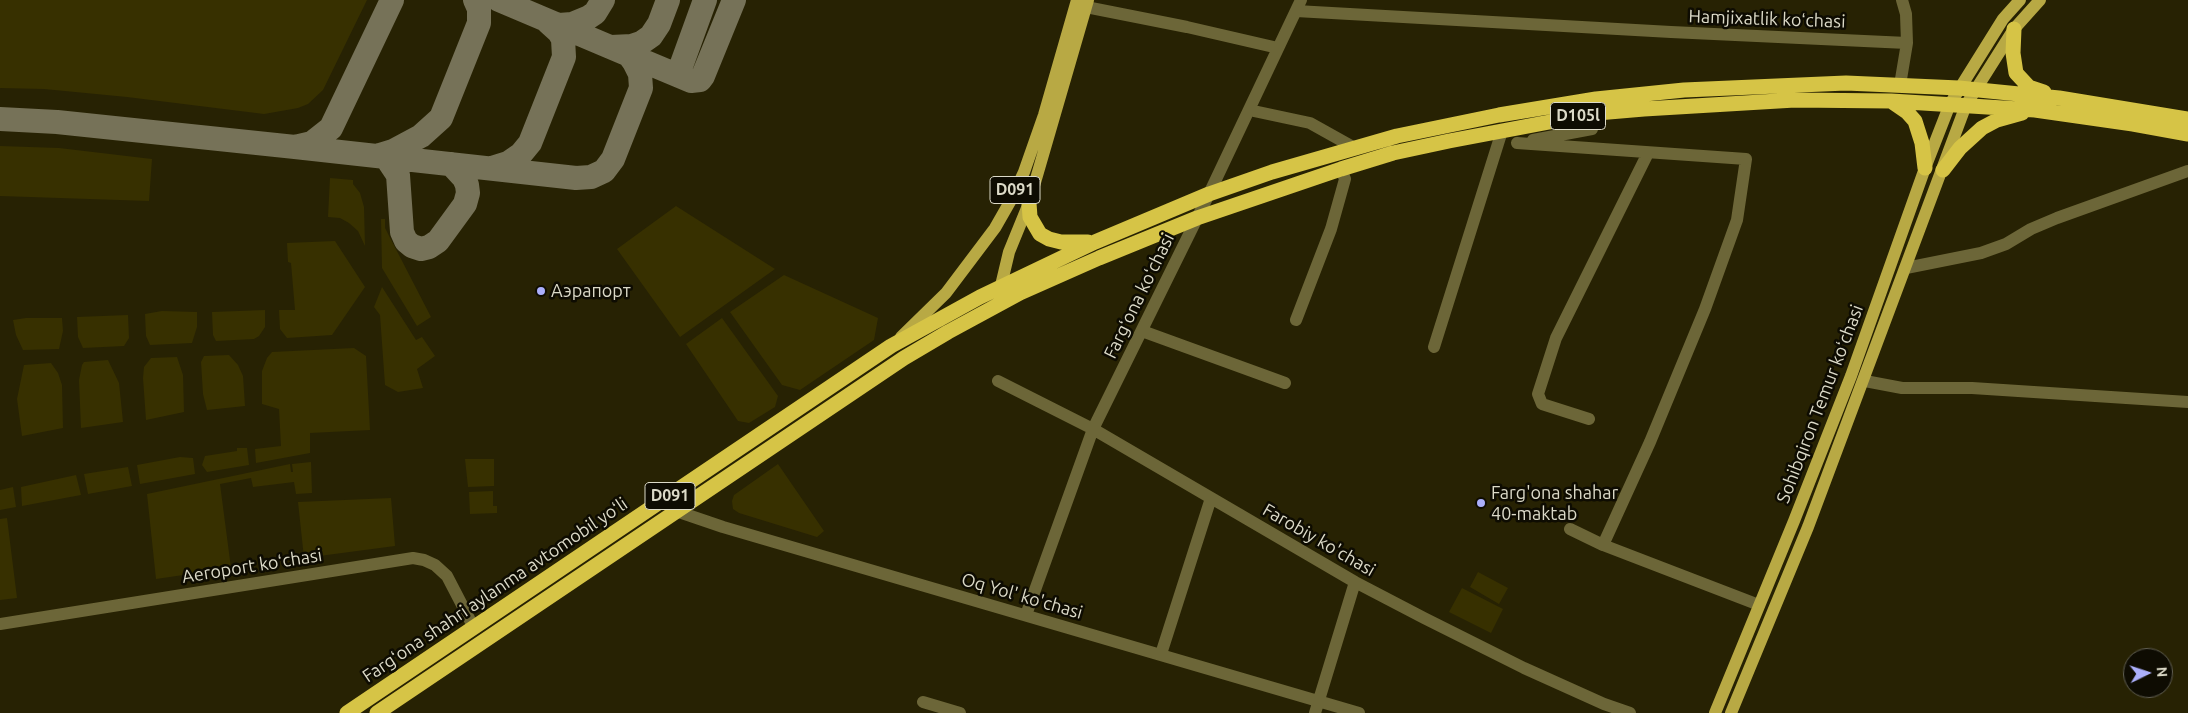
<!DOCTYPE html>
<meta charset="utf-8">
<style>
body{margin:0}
#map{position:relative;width:2188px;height:713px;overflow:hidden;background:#272203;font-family:Ubuntu,sans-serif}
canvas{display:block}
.north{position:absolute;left:2123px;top:648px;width:50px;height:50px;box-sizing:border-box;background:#0e0c02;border:1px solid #605e51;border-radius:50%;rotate:86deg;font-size:14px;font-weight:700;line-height:20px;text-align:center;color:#dcdac8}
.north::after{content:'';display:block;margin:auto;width:18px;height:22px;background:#abaffb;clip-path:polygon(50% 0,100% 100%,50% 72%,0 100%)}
</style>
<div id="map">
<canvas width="2188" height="713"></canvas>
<div class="north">N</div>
</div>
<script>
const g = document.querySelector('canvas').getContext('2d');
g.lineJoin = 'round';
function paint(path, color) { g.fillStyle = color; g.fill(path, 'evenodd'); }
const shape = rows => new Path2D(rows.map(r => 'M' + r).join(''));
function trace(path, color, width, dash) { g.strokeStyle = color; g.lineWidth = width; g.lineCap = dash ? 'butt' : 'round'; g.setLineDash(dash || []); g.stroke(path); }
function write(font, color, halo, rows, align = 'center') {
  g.font = font + ' Ubuntu,sans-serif'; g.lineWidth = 5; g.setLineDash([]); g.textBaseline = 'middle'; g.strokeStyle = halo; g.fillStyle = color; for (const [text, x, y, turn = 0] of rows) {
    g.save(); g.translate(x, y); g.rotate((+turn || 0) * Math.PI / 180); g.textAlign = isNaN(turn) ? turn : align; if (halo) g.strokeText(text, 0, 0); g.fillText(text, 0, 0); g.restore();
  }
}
const green = shape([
 [0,0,367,0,323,90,308,104,298,108,264,114,127,97,44,89,0,88],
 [0,146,59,148,152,159,149,201,0,196],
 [330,178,353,180,353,184,360,193,364,207,365,246,358,231,349,223,340,218,328,217],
 [676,206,775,269,680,337,617,249],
 [381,219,385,219,385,228,431,317,417,326,382,268],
 [335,241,365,287,332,335,287,338,280,329,279,310,295,310,291,263,288,262,287,243],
 [784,275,878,318,874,340,800,390,782,385,730,312],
 [382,287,416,340,422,337,435,356,417,369,423,388,398,392,385,385,380,315,374,307],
 [265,310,265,327,259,336,254,339,216,341,213,335,212,312],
 [162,311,197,312,197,327,192,343,150,345,146,336,145,314],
 [128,315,129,338,124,346,83,348,78,337,77,317],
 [26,318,62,318,63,331,59,349,23,350,16,335,13,320],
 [722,318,778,396,775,407,749,423,738,421,686,344],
 [354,348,366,356,370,430,310,433,310,453,256,463,255,449,281,446,279,409,262,404,262,371,267,358,272,352],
 [229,355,238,365,243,376,245,406,207,410,203,394,201,362,204,356],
 [177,357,183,375,184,412,146,420,143,378,144,367,151,358],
 [108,360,119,383,123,422,81,428,79,380,82,365,84,362],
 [51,363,58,373,62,385,63,428,22,436,17,399,24,365],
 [237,448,247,448,249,465,207,472,202,465,205,456,237,451],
 [180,457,193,458,195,474,140,484,137,465],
 [465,459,494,459,494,486,468,487],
 [311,462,312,493,296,494,294,482,253,487,251,478,220,484,231,568,156,579,147,494,290,464,291,472,293,472,292,464],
 [778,464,824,531,817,537,739,513,733,509,732,501,734,495],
 [128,467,132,486,88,494,84,474],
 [76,475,81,495,22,506,21,487],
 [13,487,16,507,0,510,0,490],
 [493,491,493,506,497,506,497,513,470,514,469,492],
 [391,498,395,546,304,558,298,502],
 [7,518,17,598,0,600,0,519],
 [1478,572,1508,588,1499,604,1470,587],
 [1462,588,1503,609,1491,633,1449,612]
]);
const taxiway = shape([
 [392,0,331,128,312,143,295,147,576,178,591,177,604,171,613,159,641,88,640,74,634,62,629,55,499,0],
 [559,25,572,24,589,17,595,13,603,0],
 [611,47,632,46,641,43,651,36,659,24,668,0],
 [629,55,691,81,700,80,703,76,734,0],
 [673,73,680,69,705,0],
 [0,119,57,122,295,147],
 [380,155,393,151,421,136,441,118,479,23,479,9,475,0],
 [386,157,398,175,402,232,406,241,412,246,421,249,429,247,438,241,465,204,468,193,467,185,464,178,451,164],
 [492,168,508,163,521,154,530,143,564,57,563,39,559,32,548,22]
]);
const minor = shape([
 [1086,7,1187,27,1278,48],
 [1296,11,1671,32,1907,43],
 [1900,85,1907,43,1906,14,1902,0],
 [1249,110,1310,123,1353,147],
 [1533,140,1592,129],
 [1517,143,1746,159,1737,220,1705,309,1650,442,1603,545],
 [1906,268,1981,253,2006,244,2031,229,2057,218,2188,171],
 [1296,320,1331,229,1345,179,1341,169],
 [1142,331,1285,383],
 [1434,347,1502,131],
 [998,381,1093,429,1355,582,1424,618,1524,668,1604,704,1630,713],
 [1865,381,1902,388,1972,388,2188,402],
 [1589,419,1542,404,1538,394,1556,338,1648,153],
 [664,500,676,511,723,527,1359,713],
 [1570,529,1603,545,1759,605],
 [1026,615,1093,429,1209,194,1301,0],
 [0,624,413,558,424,560,435,565,447,576,474,628],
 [1161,654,1211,498],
 [923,702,960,713],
 [1315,713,1355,582]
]);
const major = shape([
 [999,294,1009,252,1029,203,1088,0],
 [901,337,946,293,995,228,1011,200,1024,172,1044,115,1077,0],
 [1715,713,1794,521,1851,376,1925,168,1950,104,2003,19,2020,0],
 [1731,713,1808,527,1966,105,2014,29,2040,0]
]);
const highway = shape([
 [2014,29,2013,53,2016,73,2029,87,2044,92],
 [1891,101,1907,112,1915,121,1922,143,1925,168],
 [1943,170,1960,148,1982,128,1997,120,2022,113],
 [1029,203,1030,217,1040,234,1049,239,1061,242,1088,242],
 [347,713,891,346,980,297,1095,242,1209,194,1272,172,1397,136,1499,115,1596,99,1684,90,1846,83,1959,88,2059,98,2188,119],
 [377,713,904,358,948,332,1020,293,1099,258,1197,218,1341,169,1393,153,1449,141,1597,113,1644,109,1795,100,1891,101,2035,110,2133,124,2188,134]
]);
const markers = [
 [541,291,5,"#abaffb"],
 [1481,503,5,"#abaffb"]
];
const shields = [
 [1578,116,55],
 [1015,190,50],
 [670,496,50]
];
const shieldNames = [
 ["D105l",1578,116],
 ["D091",1015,190],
 ["D091",670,496]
];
const streetNames = [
 ["Hamjixatlik koʻchasi",1767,19,2],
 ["Fargʻona koʻchasi",1139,296,-64],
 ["Sohibqiron Temur koʻchasi",1820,404,-69],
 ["Farobiy ko'chasi",1319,540,30],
 ["Aeroport koʻchasi",252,566,-9],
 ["Fargʻona shahri aylanma avtomobil yoʻli",495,590,-34],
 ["Oq Yol' ko'chasi",1022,596,16]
];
const poiNames = [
 ["Аэрапорт",551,291],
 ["Farg'ona shahar",1491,493],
 ["40-maktab",1491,514]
];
paint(green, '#373000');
trace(taxiway, '#767258', 24);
trace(minor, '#6c6638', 12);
trace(major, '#b8a944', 12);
trace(highway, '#d6c446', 15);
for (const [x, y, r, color] of markers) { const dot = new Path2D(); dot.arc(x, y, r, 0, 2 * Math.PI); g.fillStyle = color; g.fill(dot); trace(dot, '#0e0c02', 2); }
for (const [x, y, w] of shields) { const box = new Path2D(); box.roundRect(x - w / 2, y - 13.5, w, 27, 4); g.fillStyle = '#0e0c02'; g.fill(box); trace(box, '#dcdac8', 1); }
write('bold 16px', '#dcdac8', null, shieldNames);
write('18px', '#dcdac8', '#0e0c02', streetNames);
write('18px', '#dcdac8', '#0e0c02', poiNames, 'left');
</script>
